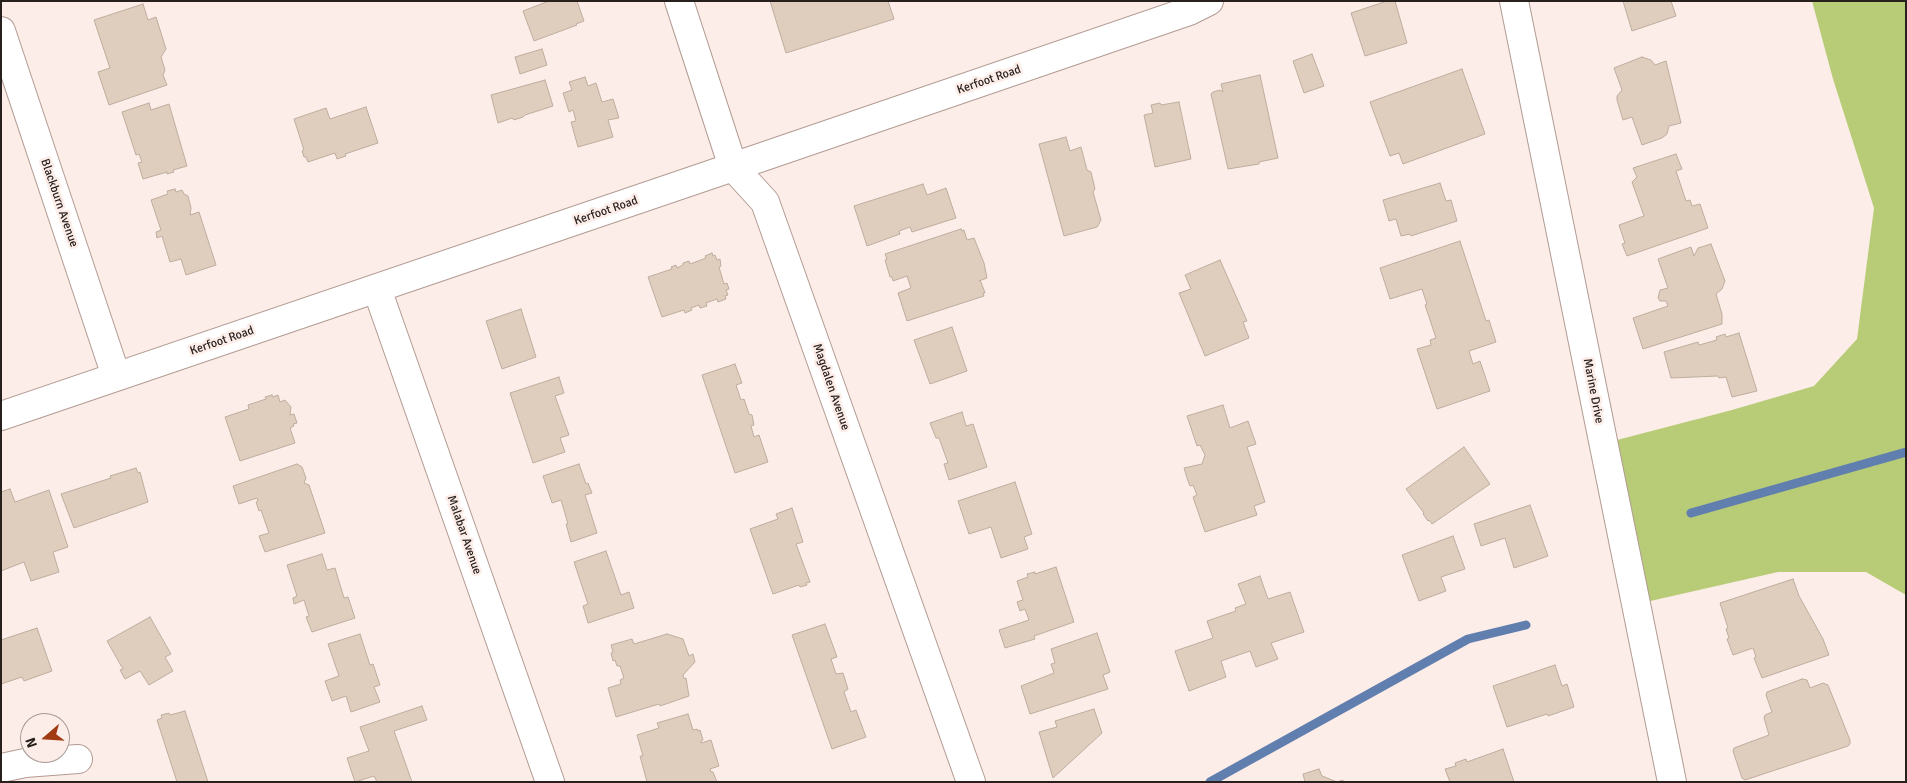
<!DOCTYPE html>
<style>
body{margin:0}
#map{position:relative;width:1907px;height:783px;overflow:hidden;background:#fcede8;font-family:Signika,sans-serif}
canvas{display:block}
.frame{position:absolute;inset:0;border:2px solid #28201d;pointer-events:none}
.north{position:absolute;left:20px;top:713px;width:50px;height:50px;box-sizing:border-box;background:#fcede8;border:1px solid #a79b97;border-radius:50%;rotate:251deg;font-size:14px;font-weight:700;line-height:20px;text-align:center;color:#28201d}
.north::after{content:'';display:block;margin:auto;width:18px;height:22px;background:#a13b14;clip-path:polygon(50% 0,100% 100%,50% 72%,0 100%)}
</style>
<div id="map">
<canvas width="1907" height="783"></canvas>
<div class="frame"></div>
<div class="north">N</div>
</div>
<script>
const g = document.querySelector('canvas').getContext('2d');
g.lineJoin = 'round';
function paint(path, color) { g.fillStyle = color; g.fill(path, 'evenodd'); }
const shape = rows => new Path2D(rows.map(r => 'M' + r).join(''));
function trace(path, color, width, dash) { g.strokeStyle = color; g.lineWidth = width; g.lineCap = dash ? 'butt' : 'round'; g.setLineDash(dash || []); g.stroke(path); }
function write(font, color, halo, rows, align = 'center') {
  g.font = font + ' Signika,sans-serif'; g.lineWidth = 5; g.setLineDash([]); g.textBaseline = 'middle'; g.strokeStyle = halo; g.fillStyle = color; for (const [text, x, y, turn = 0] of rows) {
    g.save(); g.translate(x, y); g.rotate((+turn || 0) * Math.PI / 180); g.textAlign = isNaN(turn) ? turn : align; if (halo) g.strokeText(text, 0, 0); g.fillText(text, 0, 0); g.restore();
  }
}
const green = shape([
 [1812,1,1906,1,1906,595,1866,572,1778,572,1646,602,1617,440,1732,410,1814,386,1857,339,1874,208,1833,79]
]);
const stream = shape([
 [1691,513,1906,452],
 [1210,782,1468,639,1526,625]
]);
const building = shape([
 [549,1,577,1,584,21,576,24,577,25,534,41,523,11,549,1],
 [770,1,888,1,894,19,786,53,770,1],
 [1395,1,1407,43,1365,56,1351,13,1387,1,1395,1],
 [1623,1,1671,1,1676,16,1632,31,1623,1],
 [143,4,148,20,156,17,166,49,161,57,165,70,163,75,167,85,109,105,98,72,110,68,94,20,143,4],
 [542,49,547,65,520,74,515,57,542,49],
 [1312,54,1324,86,1304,93,1293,61,1312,54],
 [1642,57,1651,60,1655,65,1666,61,1681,123,1669,126,1667,134,1662,138,1642,145,1632,117,1623,120,1617,100,1617,96,1622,90,1614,68,1642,57],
 [1462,69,1485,134,1403,164,1399,153,1390,156,1370,102,1462,69],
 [1260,75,1278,158,1259,162,1259,164,1228,169,1211,94,1213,92,1220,90,1223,92,1221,84,1260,75],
 [585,77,588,86,596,83,602,102,613,99,619,118,608,120,613,137,578,147,571,122,576,121,573,110,569,112,563,93,572,90,569,82,585,77],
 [545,80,553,106,525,115,523,117,514,120,512,118,498,123,491,95,545,80],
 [1179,102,1191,159,1155,167,1144,115,1153,113,1151,105,1160,103,1161,105,1179,102],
 [149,103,151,110,169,104,187,166,173,170,174,172,167,174,167,172,143,179,138,163,142,162,139,154,136,155,122,112,149,103],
 [366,107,378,143,345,154,346,156,337,159,335,153,308,162,306,157,304,157,302,151,304,150,294,119,326,108,330,119,366,107],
 [1066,137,1070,151,1081,147,1087,170,1091,172,1095,189,1093,192,1101,220,1097,227,1064,236,1039,144,1066,137],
 [1676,154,1682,169,1676,171,1686,201,1690,200,1692,206,1700,204,1708,228,1627,256,1622,244,1625,243,1619,225,1644,216,1632,182,1637,177,1633,168,1676,154],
 [1440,183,1446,201,1451,200,1457,221,1411,236,1410,234,1401,236,1396,219,1389,221,1383,200,1440,183],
 [923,184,927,195,946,188,956,218,912,232,910,227,899,231,900,234,867,246,854,206,923,184],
 [175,189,176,192,182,190,184,194,188,196,191,208,190,215,199,212,216,265,186,275,181,259,170,262,162,236,157,238,156,232,161,230,151,200,168,194,167,191,175,189],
 [961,229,962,231,964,230,967,240,974,238,984,263,987,278,979,281,981,282,985,293,983,293,984,296,907,321,898,293,911,288,907,276,893,281,892,277,890,277,885,260,887,259,885,254,961,229],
 [1460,241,1486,321,1489,320,1496,342,1469,351,1473,364,1480,361,1490,391,1437,409,1417,349,1431,345,1430,340,1436,338,1425,305,1427,304,1422,289,1390,299,1380,268,1460,241],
 [1711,244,1725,281,1722,289,1716,294,1722,314,1722,324,1643,349,1633,318,1668,306,1666,301,1660,301,1658,298,1660,290,1668,288,1658,259,1691,247,1694,256,1698,248,1711,244],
 [712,253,713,256,715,255,717,260,720,259,721,266,719,267,724,284,727,283,729,289,726,290,728,295,725,296,726,299,718,302,717,299,706,303,707,306,700,308,699,305,691,308,692,310,685,313,684,310,662,317,648,277,672,269,671,267,676,265,677,268,683,265,683,263,689,261,690,264,706,258,705,256,712,253],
 [1220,260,1247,321,1243,322,1249,338,1205,356,1179,293,1191,289,1185,275,1220,260],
 [521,309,536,357,502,369,486,321,521,309],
 [952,327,967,371,930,384,914,340,952,327],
 [1739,333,1757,391,1732,397,1726,377,1719,378,1718,376,1671,378,1664,352,1698,342,1699,345,1717,340,1716,337,1725,334,1726,337,1739,333],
 [735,364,742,383,736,385,741,400,744,399,749,414,752,415,754,425,751,426,754,437,759,435,768,462,735,473,702,375,735,364],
 [559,377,564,393,555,396,569,435,560,438,565,452,533,463,510,393,559,377],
 [272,395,273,397,278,395,280,402,285,400,291,407,290,415,294,414,297,423,293,424,294,426,290,428,295,443,240,461,225,417,249,409,248,405,266,399,265,397,272,395],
 [1223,405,1230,428,1248,421,1256,444,1247,447,1265,502,1254,506,1257,515,1205,532,1193,497,1197,495,1193,485,1190,486,1188,481,1184,468,1202,464,1205,455,1200,445,1197,446,1187,416,1223,405],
 [962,412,966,426,973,424,987,467,949,480,944,464,948,463,939,438,936,438,930,423,962,412],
 [1464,447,1490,484,1432,524,1429,520,1428,521,1423,514,1424,513,1406,489,1464,447],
 [297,464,302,467,306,478,304,483,309,485,325,533,265,552,259,536,269,533,261,510,259,511,256,502,258,501,257,498,239,504,233,486,297,464],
 [579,464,586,484,588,483,592,493,585,495,597,533,571,542,566,524,568,524,561,500,552,503,543,476,579,464],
 [136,468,138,473,140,472,148,502,74,528,61,494,111,478,110,476,136,468],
 [1015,482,1032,534,1024,537,1028,549,1001,558,991,527,969,534,958,501,1015,482],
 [10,489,15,502,49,490,68,547,53,552,59,572,31,581,24,562,1,571,1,492,10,489],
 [1530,505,1548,556,1514,568,1505,538,1481,546,1474,524,1530,505],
 [792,508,803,542,796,544,810,582,806,583,807,585,800,587,799,585,773,594,750,529,778,519,776,514,792,508],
 [1453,536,1465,569,1441,577,1446,591,1419,601,1402,555,1453,536],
 [606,551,621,595,629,592,634,608,588,623,583,606,588,604,574,562,606,551],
 [322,554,327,570,335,568,344,598,348,597,355,618,312,632,306,617,309,616,304,600,294,604,293,598,297,596,287,565,322,554],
 [1056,567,1074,622,1034,636,1035,639,1005,648,999,630,1029,620,1025,609,1020,611,1017,602,1023,600,1017,581,1028,577,1027,574,1035,572,1035,574,1056,567],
 [1260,576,1268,599,1290,592,1304,632,1271,643,1278,659,1256,667,1250,651,1221,661,1226,677,1189,691,1175,651,1213,638,1207,621,1236,611,1235,608,1246,604,1238,584,1260,576],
 [1793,579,1799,596,1823,639,1829,655,1762,678,1754,658,1756,657,1753,648,1733,655,1727,639,1729,638,1726,629,1728,628,1720,603,1793,579],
 [150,617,171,654,165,657,173,671,149,685,140,671,125,679,120,670,123,669,107,641,150,617],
 [825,624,837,657,831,659,836,674,843,673,848,689,844,692,851,712,856,710,866,737,832,749,792,635,825,624],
 [37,628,52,671,24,681,22,677,1,684,1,640,37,628],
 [1097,633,1110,672,1103,675,1108,689,1030,714,1021,686,1054,673,1051,664,1055,663,1051,649,1097,633],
 [360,634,370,665,373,664,380,685,374,687,380,702,351,712,346,696,332,701,325,681,339,676,328,644,360,634],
 [667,634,683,639,689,656,693,654,695,662,683,675,684,679,686,678,689,696,660,706,659,704,616,717,608,688,621,684,620,680,624,678,620,666,617,666,615,660,613,661,611,653,613,652,611,645,632,639,634,644,667,634],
 [1555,665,1562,686,1567,684,1574,707,1548,716,1547,714,1507,727,1493,686,1555,665],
 [1802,679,1807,680,1810,688,1823,683,1828,685,1850,740,1850,744,1848,746,1745,780,1742,778,1733,751,1734,748,1769,735,1764,718,1765,715,1772,712,1766,695,1767,692,1802,679],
 [422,706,427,720,394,731,412,782,377,782,374,776,355,782,347,758,369,751,360,727,422,706],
 [1094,709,1102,733,1053,778,1039,732,1057,727,1055,721,1094,709],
 [185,711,199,754,208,782,177,782,157,720,162,718,161,715,169,713,170,715,185,711],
 [688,714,693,730,697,729,698,731,700,730,703,740,701,741,701,743,711,740,719,766,710,769,711,772,713,772,717,782,647,782,640,756,643,756,637,735,659,728,657,723,688,714],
 [1503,749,1514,782,1450,782,1445,769,1456,766,1455,763,1466,759,1467,762,1503,749],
 [1319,769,1322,776,1337,782,1343,780,1343,782,1305,782,1303,774,1319,769]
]);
const minor = shape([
 [679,1,733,167,765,202,971,782],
 [1514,1,1672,782],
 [1,31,116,376],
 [377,289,550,782],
 [1,416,733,167,1189,11,1209,1],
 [1,768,25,763,78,759]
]);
const streetNames = [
 ["Kerfoot Road",989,80,-19],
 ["Blackburn Avenue",59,203,71],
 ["Kerfoot Road",606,211,-19],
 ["Kerfoot Road",222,341,-19],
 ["Magdalen Avenue",831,387,71],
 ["Marine Drive",1593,391,79],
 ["Malabar Avenue",464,535,71]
];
paint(green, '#b8cc78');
trace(stream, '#607eae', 9);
paint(building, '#dfcebe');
trace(building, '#bead9e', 1);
trace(minor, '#b29b93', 30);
trace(minor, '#fff', 28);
write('12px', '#28201d', '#fcede8', streetNames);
</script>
